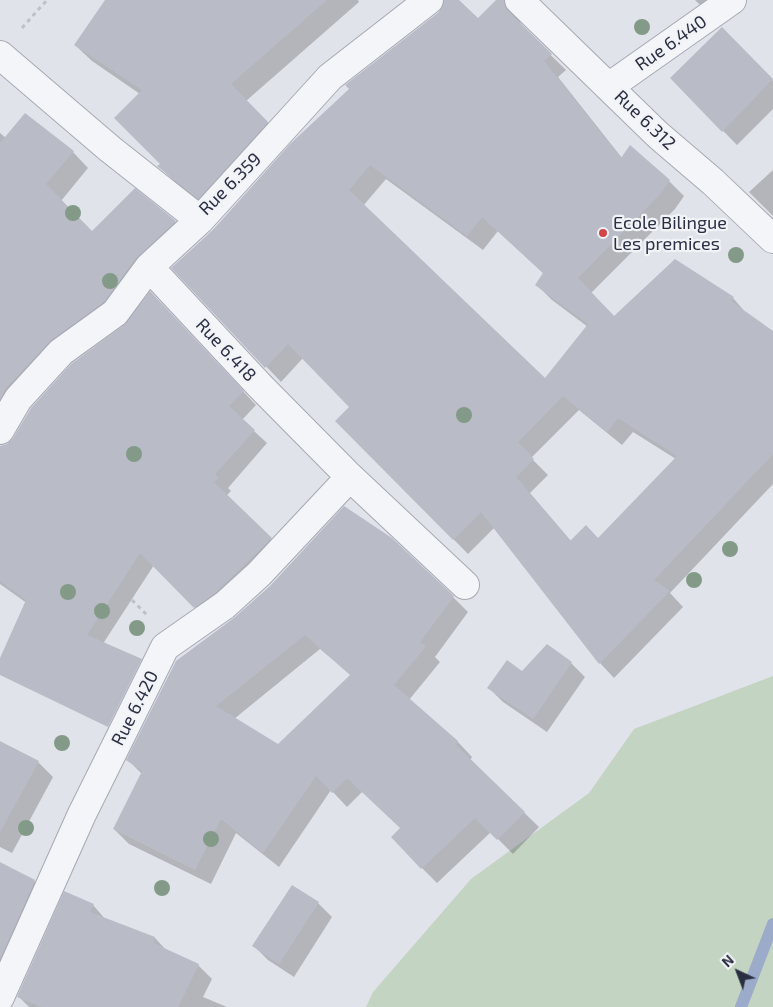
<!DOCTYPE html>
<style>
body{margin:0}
#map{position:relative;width:773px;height:1007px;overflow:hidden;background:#e1e3ea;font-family:"Exo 2",sans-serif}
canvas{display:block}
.north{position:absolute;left:713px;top:947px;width:50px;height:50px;-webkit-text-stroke:4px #f1f3f7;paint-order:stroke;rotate:317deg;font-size:14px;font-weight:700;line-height:20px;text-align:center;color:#292e42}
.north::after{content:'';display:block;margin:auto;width:18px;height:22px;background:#292e42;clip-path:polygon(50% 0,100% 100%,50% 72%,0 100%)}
</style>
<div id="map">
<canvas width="773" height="1007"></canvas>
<div class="north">N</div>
</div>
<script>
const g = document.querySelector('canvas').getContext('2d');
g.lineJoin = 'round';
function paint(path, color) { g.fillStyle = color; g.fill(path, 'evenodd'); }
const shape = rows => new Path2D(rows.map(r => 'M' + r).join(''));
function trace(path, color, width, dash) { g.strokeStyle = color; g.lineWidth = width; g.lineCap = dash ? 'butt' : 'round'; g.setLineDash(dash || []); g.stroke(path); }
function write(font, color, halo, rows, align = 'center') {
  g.font = font + ' "Exo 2",sans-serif'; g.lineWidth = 4.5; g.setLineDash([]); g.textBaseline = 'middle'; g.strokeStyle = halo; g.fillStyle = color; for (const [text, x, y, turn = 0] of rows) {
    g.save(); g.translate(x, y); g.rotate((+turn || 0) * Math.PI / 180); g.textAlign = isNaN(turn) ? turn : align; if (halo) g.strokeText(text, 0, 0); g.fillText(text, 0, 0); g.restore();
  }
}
const green = shape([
 [773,676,773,1007,366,1007,373,992,471,879,589,793,634,729]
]);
const shadow = shape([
 [106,0,358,0,359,2,246,101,284,139,215,214,175,182,159,166,161,164,140,94,92,61,75,45],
 [445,0,458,0,478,20,497,0,506,0,516,10,522,27,566,70,558,77,622,158,669,181,684,196,675,209,591,293,615,317,733,298,747,314,773,332,773,484,670,593,683,607,614,678,600,663,494,528,468,554,337,421,351,407,303,358,281,382,173,268,440,13],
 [386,179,483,250,498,231,544,274,537,285,552,300,588,327,546,379,363,206],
 [579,410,622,445,633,432,676,459,598,539,571,541,530,493,548,475,531,458],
 [695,0,727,0,709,14],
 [722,29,773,81,773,109,737,145,671,78],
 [0,133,6,138,73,152,88,168,61,201,92,232,135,190,175,222,190,237,0,416],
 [773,170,773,216,749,192],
 [163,306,256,405,242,420,267,443,228,488,231,491,226,496,284,552,208,620,154,565,97,653,0,584,0,459],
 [453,597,468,612,435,657,440,662,409,700,458,742,472,757,470,760,539,827,513,854,491,832,437,883,422,868,402,828,363,791,347,807,331,790,279,867,236,833,211,884,129,844,114,829,142,774,128,760,177,661],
 [320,649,351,675,278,746,234,719],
 [547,646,571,663,585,677,547,732,503,702,489,688,522,672],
 [0,742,38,762,53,777,12,853,0,847],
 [0,864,34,881,50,897,0,997],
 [292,887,318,903,332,917,294,977,268,960,254,946],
 [93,905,106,920,155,938,167,951,198,965,212,979,203,997,227,1007,29,1007,19,997]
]);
const stream = shape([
 [741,1007,773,924]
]);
const building = shape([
 [105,0,327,0,231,84,268,122,198,199,157,166,160,164,114,118,142,90,74,45],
 [444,0,459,0,478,18,496,0,504,0,508,11,552,54,544,61,621,158,630,145,670,180,660,194,578,278,614,316,675,259,734,297,731,301,773,331,773,454,654,580,670,591,599,664,481,512,453,540,335,421,349,407,288,344,265,368,171,268,212,231,290,144,349,89,345,85,439,12],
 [370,165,467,236,482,217,543,273,535,285,588,324,545,378,349,190],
 [563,396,607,432,618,418,677,456,598,538,586,525,570,541,516,477,534,459,518,442],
 [722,27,773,79,722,132,670,78],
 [25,113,74,151,46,184,92,231,135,188,176,221,136,258,104,302,50,341,6,388,0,399,0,143],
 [150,291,244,391,229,406,255,430,215,474,219,478,214,482,272,538,215,593,194,608,140,553,87,635,142,659,108,727,0,675,0,658,26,600,0,581,0,446,7,444,13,438,31,408,71,364,124,325],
 [344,506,392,538,454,596,420,642,426,646,394,685,458,741,456,745,525,812,497,840,475,818,421,869,391,837,400,828,347,778,332,793,316,776,263,853,221,819,195,870,113,829,142,771,126,760,176,661,235,617,270,586],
 [305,635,350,675,278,744,216,706],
 [547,644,572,662,533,719,487,688,507,660,522,671],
 [0,741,39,761,0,832],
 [0,862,35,880,0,959],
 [292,885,319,902,279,964,252,946],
 [64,891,94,904,90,912,155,937,153,943,199,964,178,1007,42,1007,17,997]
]);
const path = shape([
 [22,28,47,0],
 [132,600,148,616]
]);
const minor = shape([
 [519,0,658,135,713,182,773,239],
 [0,55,110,149,200,220,330,77,429,0],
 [610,86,732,0],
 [149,267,200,220],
 [0,430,18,399,61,352,115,313,149,267,260,386,350,477,465,585],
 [0,997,82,814,165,647,225,605,259,574,350,477]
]);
const trees = [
 [642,27],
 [73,213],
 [736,255],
 [110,281],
 [464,415],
 [134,454],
 [730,549],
 [694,580],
 [68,592],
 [102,611],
 [137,628],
 [62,743],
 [26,828],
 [211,839],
 [162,888]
];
const markers = [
 [603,233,5,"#d04846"]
];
const streetNames = [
 ["Rue 6.440",671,43,-35],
 ["Rue 6.312",645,120,44],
 ["Rue 6.359",230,184,-45],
 ["Rue 6.418",226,350,47],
 ["Rue 6.420",135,708,-63]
];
const poiNames = [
 ["Ecole Bilingue",613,223],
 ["Les premices",613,244]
];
paint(green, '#c4d4c3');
paint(shadow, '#0003');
trace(stream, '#9cabca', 12);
paint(building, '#b9bcc7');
trace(minor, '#a6a9b4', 30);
trace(path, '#bfc1c9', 3, [4, 4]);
trace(minor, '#f4f5f8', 28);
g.fillStyle = '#849a88';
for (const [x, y] of trees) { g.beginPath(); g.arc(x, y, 8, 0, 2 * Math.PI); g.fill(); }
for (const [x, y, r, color] of markers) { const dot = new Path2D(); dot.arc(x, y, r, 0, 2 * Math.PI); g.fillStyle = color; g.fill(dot); trace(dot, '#f1f3f7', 2); }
write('18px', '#292e42', '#f1f3f7', streetNames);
write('18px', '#292e42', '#f1f3f7', poiNames, 'left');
</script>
